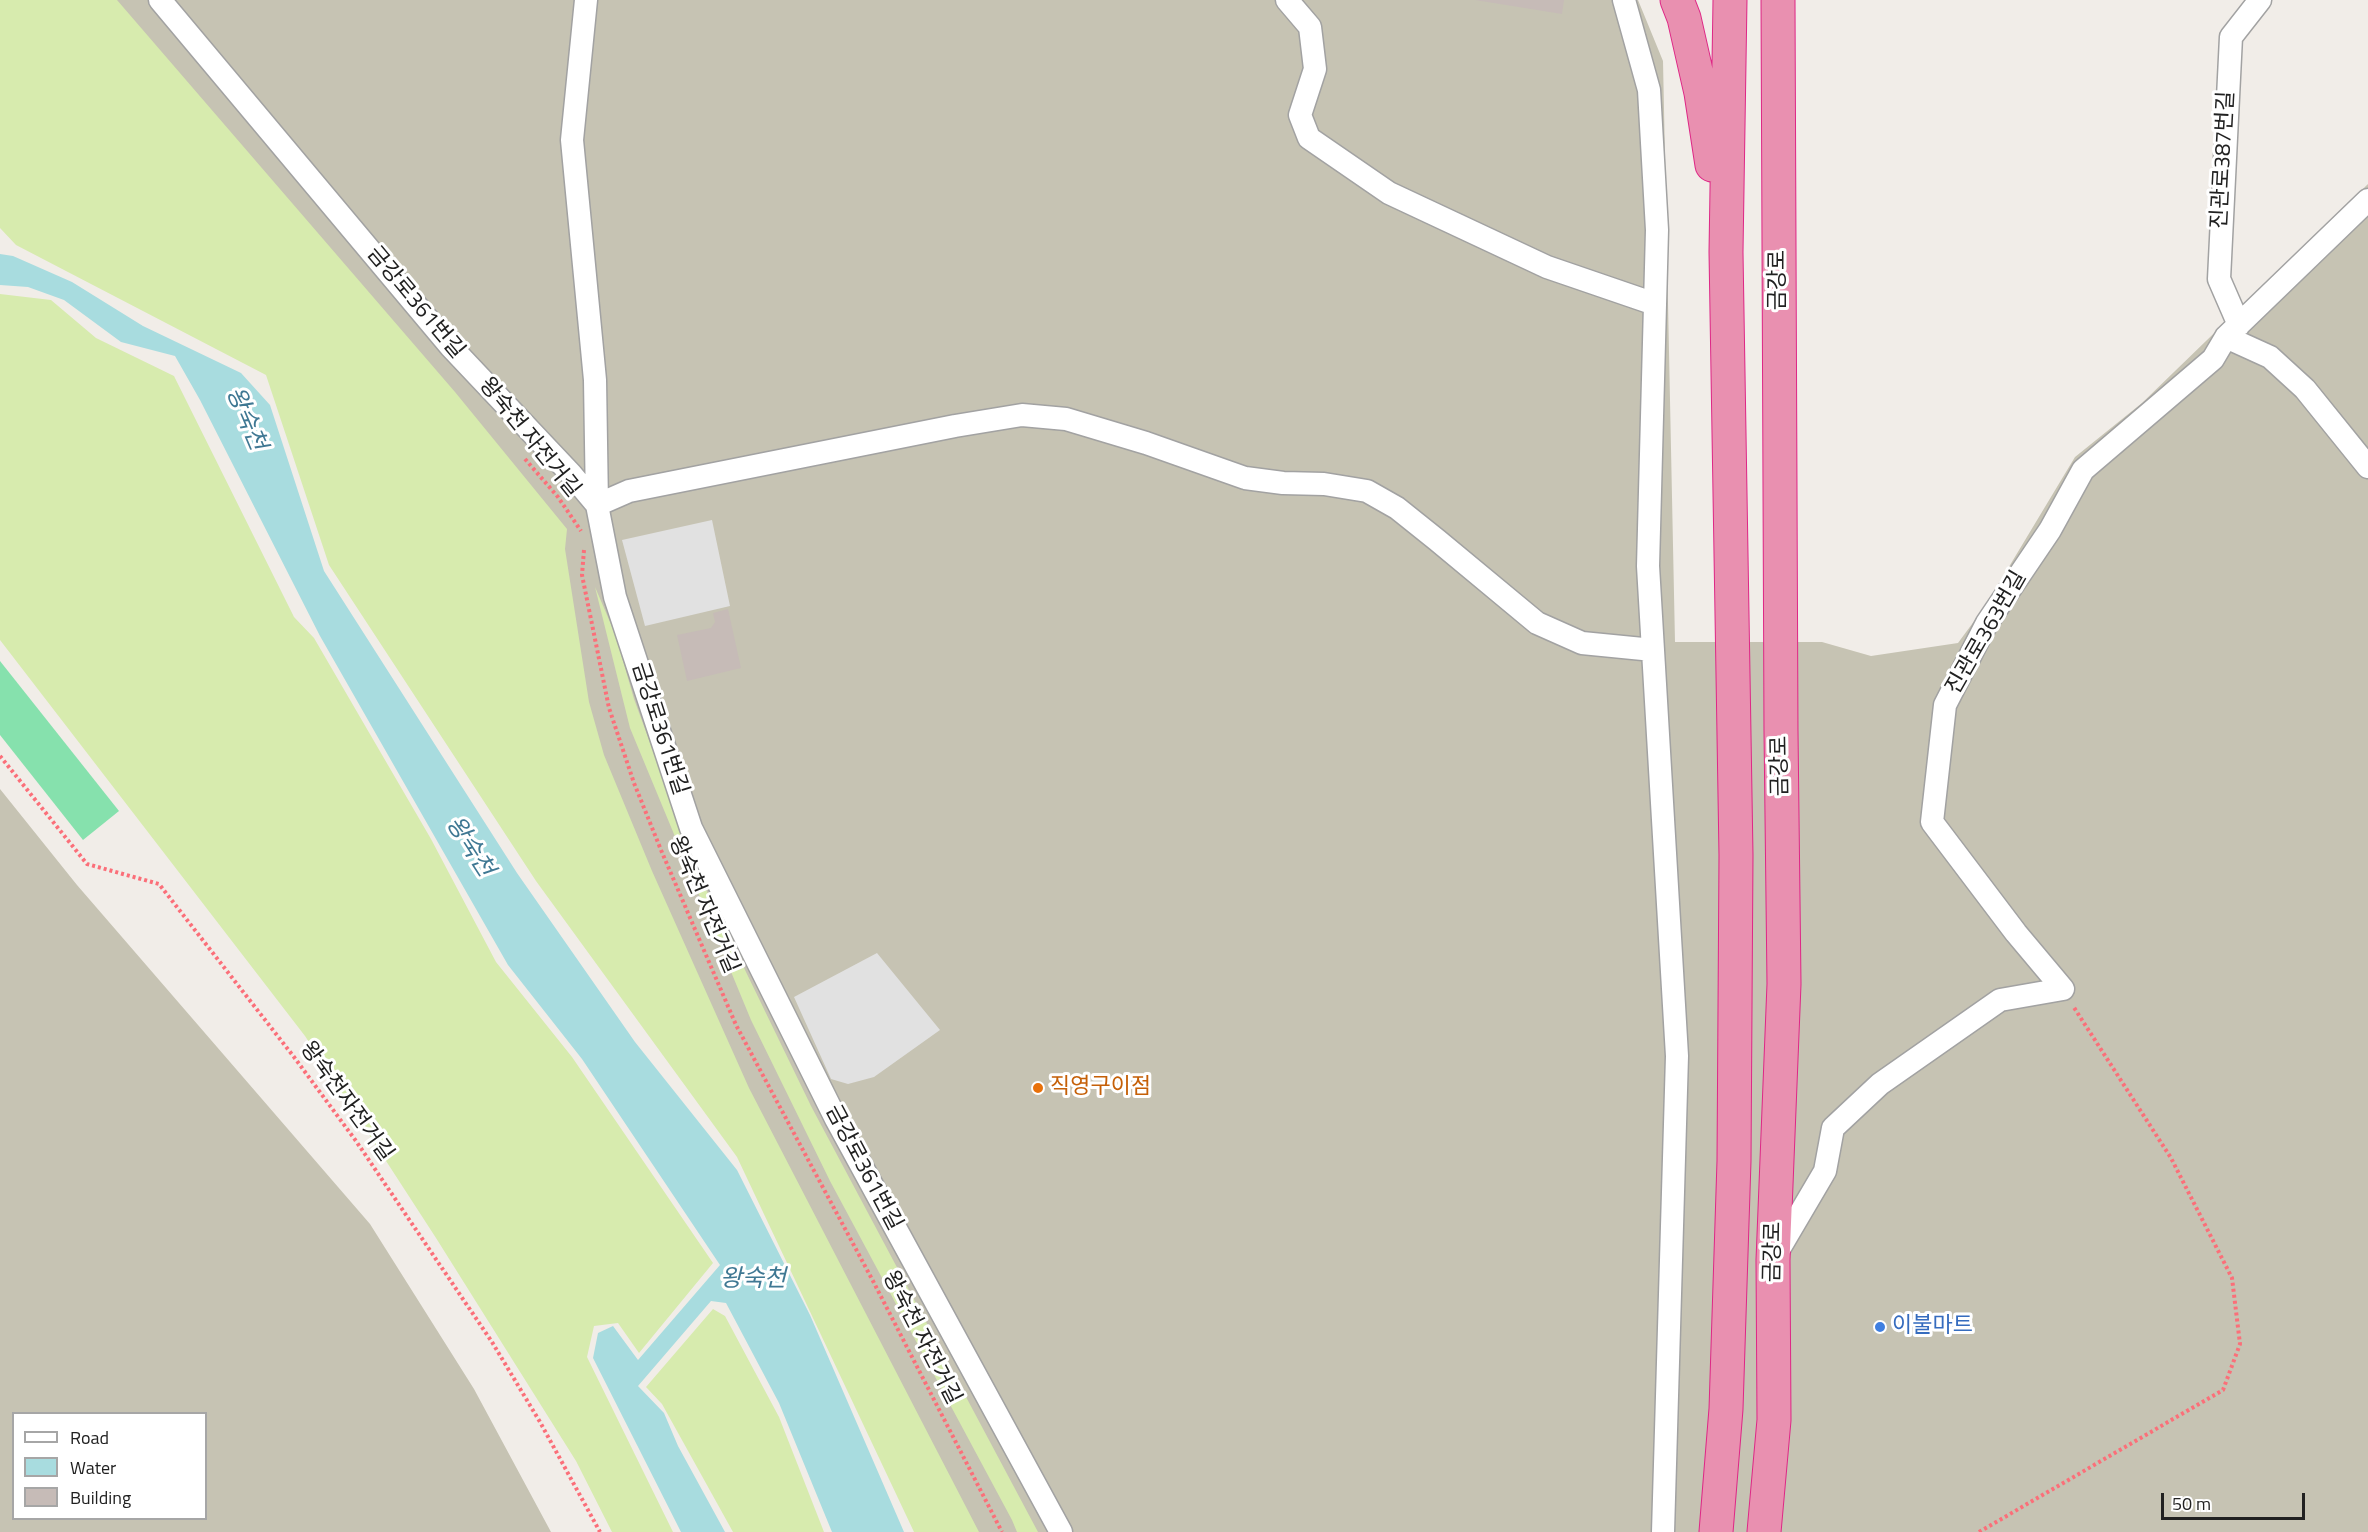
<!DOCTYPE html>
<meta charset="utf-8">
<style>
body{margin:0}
#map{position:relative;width:2368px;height:1532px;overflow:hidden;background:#f1ede8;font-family:"Titillium Web",sans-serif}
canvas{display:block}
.legend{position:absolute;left:12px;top:1412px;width:195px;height:108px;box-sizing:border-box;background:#fff;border:2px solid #a6a6a6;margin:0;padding:8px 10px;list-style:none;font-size:18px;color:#212121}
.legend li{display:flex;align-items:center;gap:12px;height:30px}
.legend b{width:30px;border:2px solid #a6a6a6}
.scale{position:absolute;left:2161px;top:1493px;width:144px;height:27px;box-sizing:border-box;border:3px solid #212121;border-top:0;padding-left:8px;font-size:18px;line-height:21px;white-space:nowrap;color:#212121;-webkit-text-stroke:4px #fff;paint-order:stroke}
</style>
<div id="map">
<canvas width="2368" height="1532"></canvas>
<ul class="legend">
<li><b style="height:8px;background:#fff"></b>Road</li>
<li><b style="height:16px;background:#a8dcdf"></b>Water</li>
<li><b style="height:16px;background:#c6bbb7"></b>Building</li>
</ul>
<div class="scale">50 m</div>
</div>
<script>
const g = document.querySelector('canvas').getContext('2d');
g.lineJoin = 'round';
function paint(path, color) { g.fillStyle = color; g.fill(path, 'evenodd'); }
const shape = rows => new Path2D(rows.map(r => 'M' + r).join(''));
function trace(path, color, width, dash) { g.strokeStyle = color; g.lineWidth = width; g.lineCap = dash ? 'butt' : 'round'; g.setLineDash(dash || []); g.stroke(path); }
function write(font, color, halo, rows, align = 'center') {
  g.font = font + ' "Titillium Web","Noto Sans KR",sans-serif'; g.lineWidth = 6; g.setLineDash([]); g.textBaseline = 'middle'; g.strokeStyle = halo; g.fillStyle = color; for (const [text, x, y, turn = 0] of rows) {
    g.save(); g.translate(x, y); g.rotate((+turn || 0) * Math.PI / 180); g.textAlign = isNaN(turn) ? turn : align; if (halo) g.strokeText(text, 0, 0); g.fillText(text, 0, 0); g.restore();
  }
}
const construction = shape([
 [0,0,1638,0,1663,61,1675,642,1822,642,1871,656,1958,643,1986,605,2075,457,2142,403,2368,184,2368,1532,943,1532,513,577],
 [0,789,77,885,370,1224,474,1389,551,1532,0,1532],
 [14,1414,206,1414,206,1518,14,1518]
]);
const grass = shape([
 [0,0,117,0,455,392,567,529,565,549,589,702,604,755,652,871,749,1088,979,1532,914,1532,737,1157,536,881,329,565,266,375,16,245,0,228],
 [0,294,51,300,96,338,174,376,294,617,314,638,431,839,496,962,572,1057,713,1263,639,1353,618,1323,594,1326,587,1357,673,1532,612,1532,576,1461,436,1238,305,1036,0,640],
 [595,587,616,636,634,699,697,871,811,1106,1038,1532,1017,1532,1012,1520,830,1181,751,1020,630,728],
 [713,1309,725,1316,779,1417,824,1532,733,1532,662,1404,646,1387]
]);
const pitch = shape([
 [0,661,119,811,83,840,0,735]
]);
const parking = shape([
 [712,520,730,606,645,626,622,540],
 [877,953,940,1030,874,1077,848,1084,831,1079,794,997]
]);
const water = shape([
 [0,254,13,256,72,282,143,326,241,373,270,405,324,571,517,873,635,1042,737,1170,810,1315,904,1532,832,1532,779,1403,726,1303,711,1301,638,1386,664,1413,678,1446,725,1532,681,1532,593,1358,598,1333,613,1326,638,1360,720,1265,582,1059,508,965,320,636,200,400,175,356,121,342,64,300,28,287,0,285]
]);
const building = shape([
 [1475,0,1564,0,1562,14],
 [728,609,741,668,687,681,677,635,711,628,715,622,713,613]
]);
const path = shape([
 [525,459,558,497,581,531],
 [584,550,582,575,609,708,634,783,661,850,736,1025,873,1281,1002,1532],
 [0,756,87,864,159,884,294,1057,356,1141,492,1342,540,1422,600,1532],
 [1979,1532,2223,1390,2240,1344,2232,1278,2171,1158,2073,1006]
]);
const minor = shape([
 [160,0,451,347,571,474,597,505,615,597,691,828,836,1119,1061,1532],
 [586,0,572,140,595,380,597,505,629,491,955,426,1022,415,1066,419,1146,443,1245,478,1283,483,1324,484,1367,491,1397,508,1437,540,1537,623,1582,643,1653,650],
 [1287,0,1310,27,1315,69,1300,115,1309,138,1389,193,1547,267,1655,304],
 [1624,0,1649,90,1657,230,1648,566,1677,1056,1663,1532],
 [2239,325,2219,279,2231,37,2260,0],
 [2226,337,2270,357,2305,389,2368,467],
 [1775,1256,1825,1171,1833,1128,1880,1084,2000,1000,2063,989,2016,933,1932,822,1945,705,1987,623,2050,530,2083,470,2213,359,2226,337,2368,200]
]);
const highway = shape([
 [1677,0,1684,18,1701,93,1712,165],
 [1716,1532,1726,1409,1734,1161,1736,855,1726,252,1730,0],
 [1764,1532,1774,1420,1773,1260,1784,984,1781,731,1778,0]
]);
const markers = [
 [1038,1088,6,"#e8710a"],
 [1880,1327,6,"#3f7fe0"]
];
const streetNames = [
 ["진관로387번길",2224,160,-87],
 ["금강로",1779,280,-90],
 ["금강로361번길",415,303,50],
 ["왕숙천 자전거길",529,438,51],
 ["진관로363번길",1987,633,-60],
 ["금강로361번길",659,729,72],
 ["금강로",1781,766,-91],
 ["왕숙천 자전거길",703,905,67],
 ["왕숙천자전거길",346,1102,54],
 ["금강로361번길",863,1168,62],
 ["금강로",1774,1252,-89],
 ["왕숙천 자전거길",921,1338,63]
];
const foodNames = [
 ["직영구이점",1050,1088]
];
const shopNames = [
 ["이불마트",1892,1327]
];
const waterNames = [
 ["왕숙천",245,419,67],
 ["왕숙천",469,847,57],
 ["왕숙천",753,1280]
];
paint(construction, '#c6c3b3');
paint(grass, '#d7ebae');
paint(pitch, '#86e1ad');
paint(parking, '#e1e1e1');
paint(water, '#a8dcdf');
paint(building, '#c6bbb7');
trace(minor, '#a2a2a2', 25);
trace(highway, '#de2786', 35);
trace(path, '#fb6f79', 4, [3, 3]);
trace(minor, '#fff', 22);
trace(highway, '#e990b0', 33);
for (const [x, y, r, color] of markers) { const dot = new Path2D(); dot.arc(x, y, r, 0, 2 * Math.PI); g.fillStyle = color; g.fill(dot); trace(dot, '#fff', 2); }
write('22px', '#212121', '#fff', streetNames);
write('22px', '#c56008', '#fff', foodNames, 'left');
write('22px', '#366cbe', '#fff', shopNames, 'left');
write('italic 24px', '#3f7893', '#fff', waterNames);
</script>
